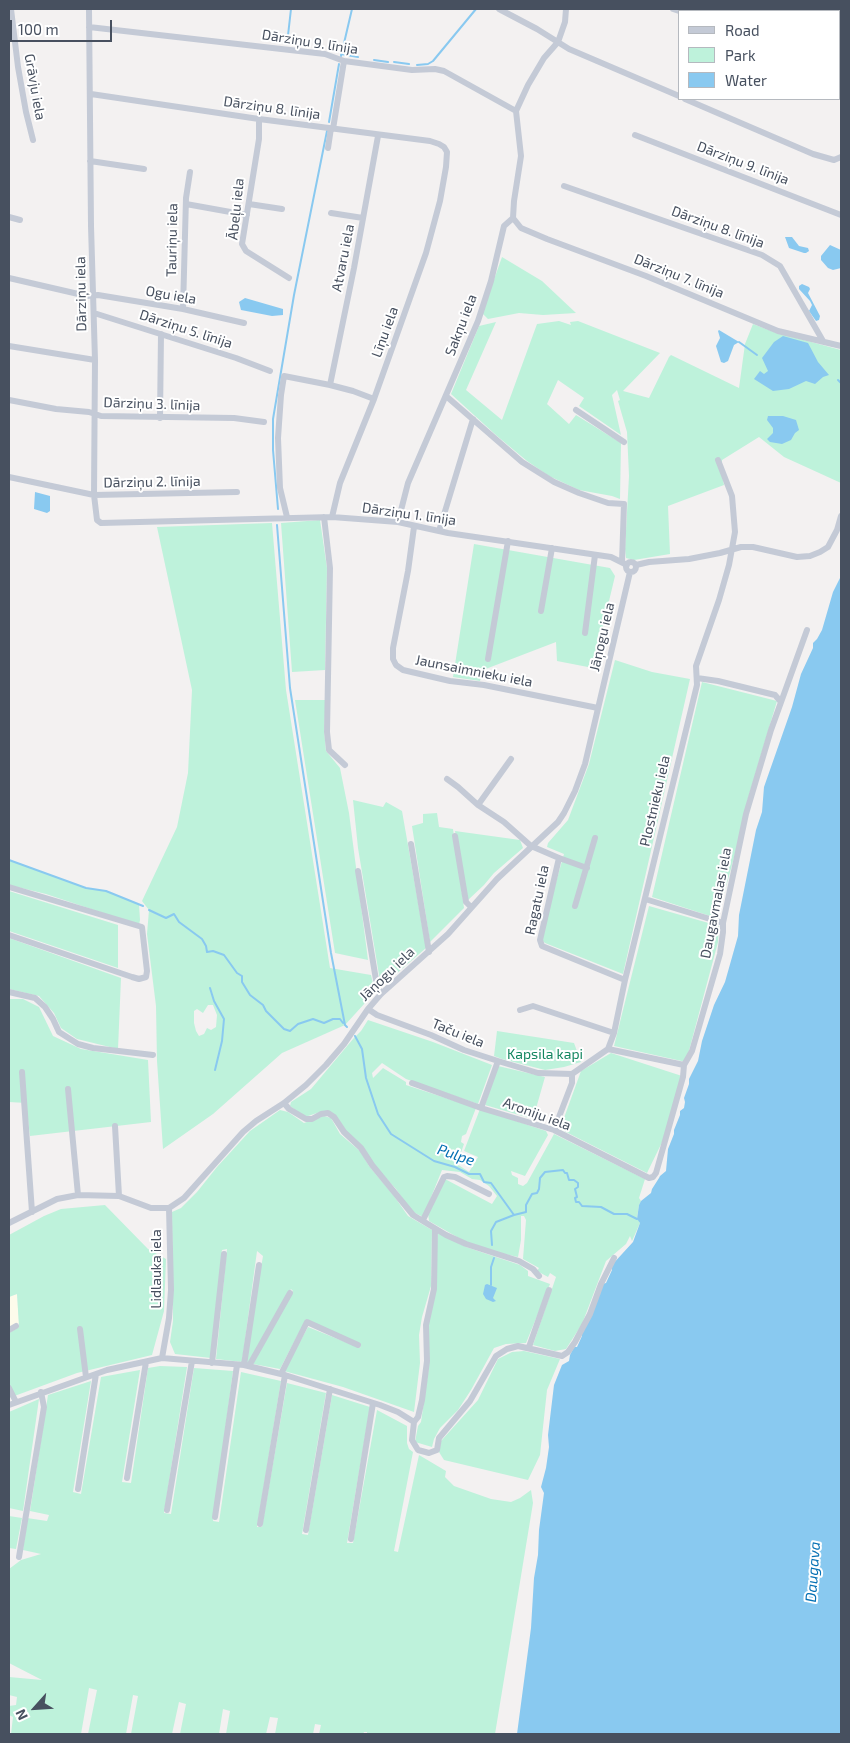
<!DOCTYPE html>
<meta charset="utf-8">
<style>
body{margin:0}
#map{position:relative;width:850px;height:1743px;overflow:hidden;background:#f3f1f1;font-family:"Exo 2",sans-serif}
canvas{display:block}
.frame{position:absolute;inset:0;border:10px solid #47505f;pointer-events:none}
.legend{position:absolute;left:678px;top:10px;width:162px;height:90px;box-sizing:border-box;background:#fff;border:1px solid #b5b9bf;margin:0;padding:6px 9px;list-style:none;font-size:15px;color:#47505f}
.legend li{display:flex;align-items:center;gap:10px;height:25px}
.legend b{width:25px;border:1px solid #b5b9bf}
.north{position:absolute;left:10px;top:1683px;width:50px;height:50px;-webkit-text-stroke:4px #fff;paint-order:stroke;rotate:244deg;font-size:14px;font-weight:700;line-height:20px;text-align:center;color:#47505f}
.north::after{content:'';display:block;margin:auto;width:18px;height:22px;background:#47505f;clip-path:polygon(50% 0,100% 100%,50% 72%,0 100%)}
.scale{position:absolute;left:10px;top:20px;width:102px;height:22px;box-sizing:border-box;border:2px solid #47505f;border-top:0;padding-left:6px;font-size:15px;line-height:18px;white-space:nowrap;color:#47505f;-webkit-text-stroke:4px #fff;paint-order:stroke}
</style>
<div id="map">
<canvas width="850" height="1743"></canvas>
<div class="frame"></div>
<ul class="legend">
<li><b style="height:6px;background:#c4cad6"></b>Road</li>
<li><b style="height:14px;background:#bef2db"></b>Park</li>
<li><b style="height:14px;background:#89c9f0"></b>Water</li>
</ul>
<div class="north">N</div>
<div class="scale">100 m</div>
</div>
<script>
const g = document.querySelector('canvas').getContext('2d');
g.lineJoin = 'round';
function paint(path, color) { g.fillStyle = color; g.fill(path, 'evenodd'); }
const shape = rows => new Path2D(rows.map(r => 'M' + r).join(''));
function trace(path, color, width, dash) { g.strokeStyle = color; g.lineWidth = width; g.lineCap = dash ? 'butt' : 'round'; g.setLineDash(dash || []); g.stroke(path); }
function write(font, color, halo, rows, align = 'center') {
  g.font = font + ' "Exo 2",sans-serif'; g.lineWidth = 4; g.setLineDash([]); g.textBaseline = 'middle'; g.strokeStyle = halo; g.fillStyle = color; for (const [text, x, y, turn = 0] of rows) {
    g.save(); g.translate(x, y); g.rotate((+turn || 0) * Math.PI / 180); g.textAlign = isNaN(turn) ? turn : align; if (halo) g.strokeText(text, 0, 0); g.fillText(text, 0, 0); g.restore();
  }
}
const commercial = shape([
 [17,1294,19,1323,9,1328,9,1297]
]);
const green = shape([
 [502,257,542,281,576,313,543,315,519,313,488,319,482,313],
 [559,321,571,325,570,322,578,321,660,353,623,391,649,398,669,357,671,355,739,388,745,344,753,324,774,332,841,350,841,483,784,457,759,437,722,460,722,475,724,485,668,506,670,554,634,560,626,558,625,549,629,476,627,432,618,401,620,400,617,390,612,395,621,435,579,406,584,398,558,380,547,404,569,424,576,415,621,443,620,499,612,496,579,490,549,476,527,461,497,436,451,394,479,326,496,322,466,390,502,420,537,324],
 [320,520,327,568,325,670,292,672,281,523],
 [272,523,286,690,330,968,371,975,375,992,345,1025,282,1053,213,1114,163,1149,157,1061,156,1006,147,934,149,910,142,901,177,827,188,773,192,690,157,527],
 [208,1005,213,1005,217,1015,216,1027,211,1030,207,1028,204,1034,199,1036,196,1031,194,1023,194,1011,197,1009,203,1013],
 [474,544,610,568,615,576,593,668,557,661,556,642,483,670,480,681,453,677],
 [615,660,652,672,690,679,623,974,545,943,540,938,564,854,547,847,548,843,568,820,589,764],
 [702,682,777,701,747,802,740,836,719,912,719,919,652,897],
 [295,700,326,700,324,730,326,751,340,768,349,813,368,960,335,953],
 [353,800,383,807,386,802,402,811,426,948,381,987,358,848],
 [437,813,439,827,453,829,464,908,430,942,412,826,423,823,423,814],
 [455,831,520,840,523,848,494,873,484,885,467,901],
 [9,860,86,888,106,891,139,904,140,920,139,925,46,894,9,885],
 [9,891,118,925,118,968,9,931],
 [649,906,719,926,718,942,686,1062,614,1046],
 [9,938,121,978,118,1049,77,1039,61,1028,54,1013,39,996,9,989],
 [9,999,23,999,39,1007,53,1036,81,1049,148,1060,151,1122,30,1136,26,1103,9,1102],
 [368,1020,433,1042,492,1065,478,1104,406,1079,382,1063,372,1073,373,1078,383,1068,406,1082,406,1085,476,1108,466,1134,462,1136,461,1142,464,1144,457,1164,469,1172,478,1157,464,1151,480,1109,546,1131,548,1135,525,1176,511,1171,512,1175,518,1178,518,1184,523,1186,527,1183,554,1134,645,1179,639,1198,641,1201,639,1205,637,1218,640,1223,632,1241,630,1236,626,1244,606,1261,582,1324,566,1349,555,1351,533,1345,556,1277,550,1273,548,1277,537,1271,539,1268,523,1259,526,1220,524,1216,521,1216,521,1240,518,1257,491,1251,464,1241,429,1221,428,1213,445,1179,492,1204,497,1196,489,1186,480,1180,472,1179,460,1172,442,1170,423,1217,415,1213,407,1205,396,1189,374,1165,360,1144,323,1111,305,1117,290,1106,291,1102,311,1089,353,1039,361,1031],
 [497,1031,574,1043,581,1062,564,1067,545,1070,502,1059,494,1056],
 [611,1053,682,1076,668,1130,647,1173,560,1129,581,1071],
 [498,1066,545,1077,533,1119,485,1105],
 [280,1110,288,1112,304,1123,324,1116,331,1118,340,1134,361,1152,369,1166,394,1196,408,1216,432,1230,431,1286,422,1317,419,1335,420,1363,414,1412,343,1387,284,1371,308,1327,360,1348,361,1344,306,1319,280,1369,253,1364,293,1291,291,1289,248,1363,245,1363,263,1256,257,1251,242,1362,216,1359,227,1249,222,1250,211,1358,175,1354,170,1342,173,1321,172,1212,181,1208,197,1192,217,1167,250,1131],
 [105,1205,148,1249,166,1259,164,1311,152,1355,77,1373,9,1398,9,1333,19,1327,17,1294,9,1297,9,1235,44,1216,61,1209],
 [438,1233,466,1247,520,1265,528,1271,528,1276,550,1284,526,1343,506,1344,494,1348,471,1390,458,1410,440,1428,434,1439,432,1447,415,1442,418,1426,421,1422,429,1367,429,1322],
 [524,1351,560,1359,547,1390,540,1455,528,1480,444,1460,439,1452,441,1441,478,1400,498,1359,512,1352],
 [160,1366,187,1367,164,1513,171,1514,194,1368,233,1371,213,1521,219,1522,241,1372,281,1381,257,1527,262,1527,287,1383,326,1393,302,1534,308,1535,332,1395,370,1407,347,1543,353,1543,377,1410,407,1426,407,1443,409,1449,413,1452,394,1551,398,1552,419,1455,446,1471,445,1477,454,1486,491,1499,511,1502,520,1498,531,1490,533,1503,495,1734,367,1734,367,1732,364,1732,363,1734,319,1734,321,1725,315,1724,313,1734,275,1734,278,1718,270,1717,266,1734,226,1734,230,1711,223,1709,219,1734,180,1734,186,1704,179,1702,172,1734,131,1734,138,1696,133,1695,126,1734,88,1734,97,1690,89,1688,81,1734,11,1734,13,1717,9,1715,9,1706,16,1705,17,1697,9,1695,9,1677,42,1680,9,1663,9,1569,21,1560,41,1554,23,1550,27,1518,47,1521,49,1515,30,1511,48,1395,91,1381,73,1492,81,1494,101,1377,140,1370,122,1482,131,1483,148,1368],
 [39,1399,23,1511,9,1508,9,1412],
 [9,1516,22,1518,16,1549,9,1548]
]);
const water = shape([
 [785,237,792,237,799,246,808,248,809,251,806,253,804,253,789,248],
 [830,245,841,250,841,268,833,270,828,268,821,260,821,256],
 [802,284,809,287,810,289,808,293,820,316,819,320,816,321,809,311,812,305,810,301,799,289,799,286],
 [245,298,283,309,283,315,272,316,241,310,239,302],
 [719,330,739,342,734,345,728,361,724,363,721,362,716,346,720,338,718,331],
 [783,336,808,343,818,362,829,375,823,377,815,384,806,381,789,389,773,391,754,379,760,371,764,374,768,371,762,358,774,342],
 [768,416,783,416,796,420,799,430,795,433,791,440,782,444,770,442,767,439,773,433,773,428,767,420],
 [35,492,50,496,50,511,47,513,34,509],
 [841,559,841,1734,517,1734,531,1628,534,1578,538,1555,539,1530,544,1493,541,1487,546,1468,549,1447,548,1435,554,1385,562,1365,569,1361,570,1355,574,1347,577,1347,582,1336,582,1332,602,1284,606,1283,612,1270,611,1266,633,1242,640,1223,637,1219,639,1205,641,1201,651,1193,652,1189,659,1178,660,1176,666,1171,668,1149,674,1134,674,1130,680,1115,680,1111,684,1108,685,1102,684,1098,689,1084,689,1079,698,1061,702,1041,714,1005,725,982,738,936,739,915,756,830,762,812,764,787,792,707,801,674,813,648,813,643,817,639,822,630,833,592,841,576],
 [487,1284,497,1288,493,1298,496,1301,493,1302,486,1299,483,1294,485,1285]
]);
const stream = shape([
 [287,44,291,9],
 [341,54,358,57],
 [341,56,352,9],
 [374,60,388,62],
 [394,62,409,64],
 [417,65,428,64,433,61,476,9],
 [329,122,339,64],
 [739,342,757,355],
 [838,380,841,383],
 [278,509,273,450,273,419,294,295,327,131],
 [277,525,290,688,331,953,345,1025,347,1027],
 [9,860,86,888,106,891,143,906],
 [149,910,166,918,174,914,179,922,202,939,206,946,207,952,213,951,224,955,237,973,242,976,242,982,250,995,263,1005,266,1011,284,1029,290,1031,298,1024,313,1019,324,1023,333,1019,340,1019,343,1023],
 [210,988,214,1001,224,1019,222,1041,215,1070],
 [355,1036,362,1049,366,1078,378,1114,391,1134,434,1161,455,1167,469,1174,480,1174,484,1182,491,1183,514,1215,526,1212,526,1205,532,1194,537,1193,539,1189,540,1178,545,1172,563,1170,565,1173,567,1173,569,1180,574,1180,578,1183,578,1187,575,1189,577,1197,575,1198,576,1202,579,1202,582,1206,601,1207,614,1214,627,1214,637,1219],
 [492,1245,491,1231,496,1222,514,1215],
 [491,1285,491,1267,494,1258]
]);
const minor = shape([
 [11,9,18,67,26,112,33,140],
 [89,9,91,226,95,360,94,495,97,520,101,523,332,517,398,522,448,533,611,557,627,565],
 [499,9,537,29,569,49,679,96],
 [673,9,679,11],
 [89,27,325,54,344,61,412,70,435,69,444,71,516,111],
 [839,78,841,79],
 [91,94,259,119,430,141,439,144,444,147,447,152,446,167,440,201,426,253,374,399,340,483,332,517],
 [685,99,813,154,834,160,841,157],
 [259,119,259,139,242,244,246,251,289,278],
 [333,129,344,61],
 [635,135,841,215],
 [328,148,331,128],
 [90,161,144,169],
 [564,186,762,255,780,266,823,341],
 [186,204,247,215],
 [249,204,282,209],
 [331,213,363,218],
 [9,217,20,220],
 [513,218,521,228,547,239,646,276,778,331,841,346],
 [9,278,87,296,98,295,183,309,244,323],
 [183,309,186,198,190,172],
 [94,313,236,358,270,371],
 [9,346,95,360],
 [330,385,354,268,378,136],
 [446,396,522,462,554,482,579,493,608,503,624,504,622,562],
 [9,400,56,409,89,412,101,416,234,418,264,422],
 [576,410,624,442],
 [160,418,161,334],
 [9,477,94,495,237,492],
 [287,517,280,488,278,438,281,395,284,376,330,385,353,391,374,399],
 [324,517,330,568,327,732,329,750,345,765],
 [398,522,408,483,478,321,491,281,504,226,513,218,514,201,521,156,516,111,528,85,544,58,558,42,565,22,566,9],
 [414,527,408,571,393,648,393,659,396,665,403,670,450,681,484,685,598,708],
 [439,531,473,419],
 '626 567a5 5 0 1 1 10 0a5 5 0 1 1-10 0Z',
 [636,565,649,562,689,559,720,553,741,547,753,547,797,557,810,556,820,552,828,547,837,530,841,516],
 [541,611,552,548],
 [585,633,595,555],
 [488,659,508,541],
 [697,678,718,681,775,695,781,702],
 [447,779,458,787,478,805,504,822,531,846,559,858,587,868],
 [478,805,511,759],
 [455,836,466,902,471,907],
 [411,844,429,952],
 [559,858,540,940,542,946,625,980],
 [358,871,377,986,381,994],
 [9,887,142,927,147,971,146,977,139,979,132,977,9,935],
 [645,899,723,923],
 [575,906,595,838],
 [9,992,35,998,45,1007,53,1019,59,1032,78,1044,93,1048,153,1055],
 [368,1009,377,1015,431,1035,464,1050,498,1061,538,1073,572,1074],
 [520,1010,533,1006,614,1033],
 [608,1049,684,1065],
 [22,1072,32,1212],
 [412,1083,481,1108,554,1130,649,1178,653,1177,656,1173,683,1077,684,1065,692,1051,720,954,723,932,723,923,746,814,771,730,807,630],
 [68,1089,78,1195],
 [284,1103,289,1109,306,1119,312,1119,321,1114,328,1113,334,1117,344,1132,361,1148,372,1165,413,1215,446,1235,466,1244,519,1261,533,1269,539,1276],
 [481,1108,498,1061],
 [115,1126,119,1196],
 [554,1130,572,1083,572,1074,608,1049,614,1033,625,980,697,685,696,666,719,600,729,565,735,532,732,496,718,460],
 [423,1220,444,1177,447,1176,455,1177,489,1194],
 [9,1223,57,1199,78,1195,119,1196,151,1208,169,1208,184,1198,243,1132,256,1121,284,1103,306,1085,326,1065,344,1044,368,1009,381,994,448,934,497,879,558,822,564,813,575,791,585,764,630,572],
 [435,1229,434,1289,426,1325,427,1361,422,1400,418,1417,414,1422,412,1440,418,1450,429,1453,437,1450,439,1438,470,1401,496,1356,507,1349,518,1346,562,1356,568,1352,575,1342,590,1314,601,1284,614,1258],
 [80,1329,86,1377],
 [9,1330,16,1326],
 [529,1347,549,1290],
 [162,1358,169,1318,171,1290,169,1208],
 [212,1363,224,1254],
 [244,1365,259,1265],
 [249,1366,290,1293],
 [281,1374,307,1322,358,1345],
 [9,1388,16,1402],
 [9,1405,107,1370,162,1358,244,1365,285,1375,380,1405,398,1412,414,1422],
 [127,1478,146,1362],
 [78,1489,96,1374],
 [167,1510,192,1361],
 [215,1517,237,1365],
 [260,1524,285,1375],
 [306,1530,330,1389],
 [351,1539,373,1403],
 [19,1557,44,1407,41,1392]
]);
const streetNames = [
 ["Dārziņu 9. līnija",310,42,9],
 ["Grāvju iela",35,87,80],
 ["Dārziņu 8. līnija",272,108,8],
 ["Dārziņu 9. līnija",743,163,21],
 ["Ābeļu iela",236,209,-84],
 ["Dārziņu 8. līnija",718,227,20],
 ["Tauriņu iela",172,240,-89],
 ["Atvaru iela",343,258,-79],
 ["Dārziņu 7. līnija",679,276,22],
 ["Dārziņu iela",81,294,-91],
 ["Ogu iela",171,295,10],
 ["Sakņu iela",461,325,-69],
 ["Dārziņu 5. līnija",186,329,18],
 ["Līņu iela",385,332,-70],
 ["Dārziņu 3. līnija",152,404,2],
 ["Dārziņu 2. līnija",152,482,-1],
 ["Dārziņu 1. līnija",409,514,8],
 ["Jāņogu iela",602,637,-77],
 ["Jaunsaimnieku iela",474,671,11],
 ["Plostnieku iela",655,801,-77],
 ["Ragatu iela",537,900,-78],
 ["Daugavmalas iela",716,903,-79],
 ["Jāņogu iela",387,974,-44],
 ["Taču iela",458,1033,22],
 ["Aroniju iela",537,1114,20],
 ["Lidlauka iela",156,1269,-90]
];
const parkNames = [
 ["Kapsila kapi",545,1054]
];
const waterNames = [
 ["Pulpe",456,1155,19],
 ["Daugava",813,1572,-86]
];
paint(commercial, '#fdfbeb');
paint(green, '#bef2db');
paint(water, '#89c9f0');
trace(stream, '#89c9f0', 2);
trace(minor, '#c4cad6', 6);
write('14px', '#47505f', '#fff', streetNames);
write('14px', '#138660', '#fff', parkNames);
write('italic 15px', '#0671b4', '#fff', waterNames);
</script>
